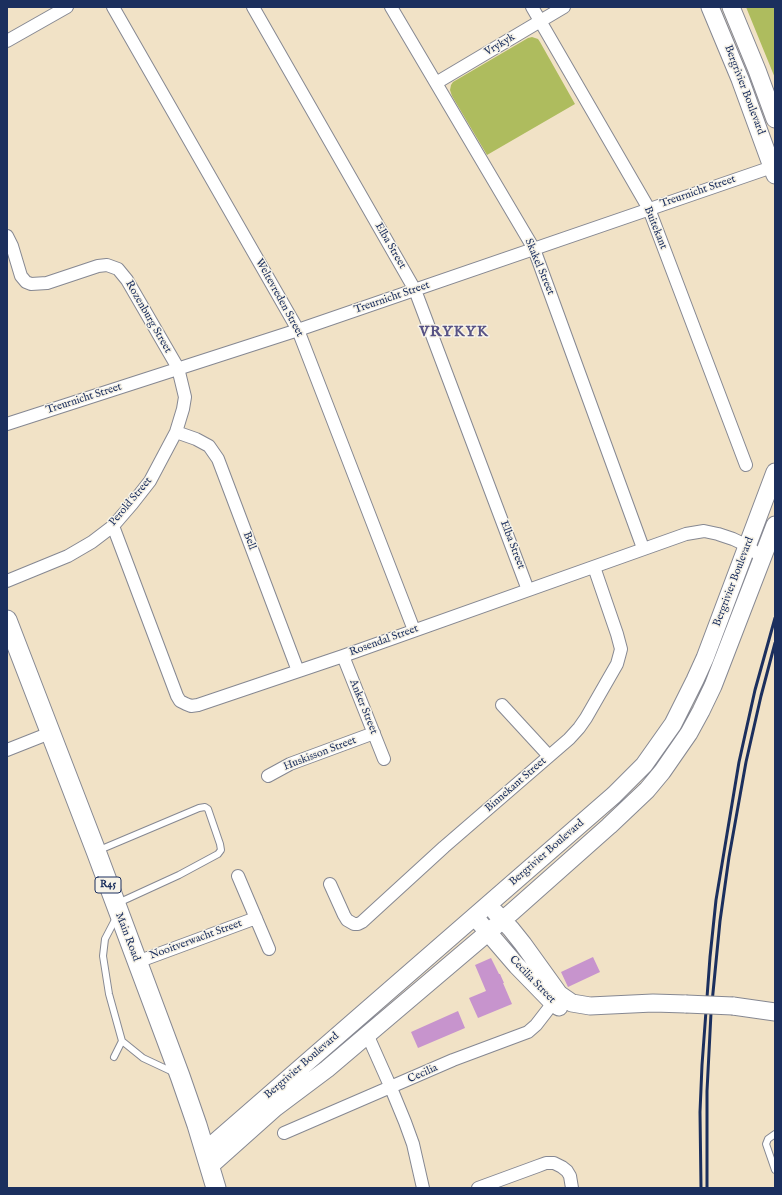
<!DOCTYPE html>
<style>
body{margin:0}
#map{position:relative;width:782px;height:1195px;overflow:hidden;background:#f1e2c6;font-family:"IM FELL English",serif}
canvas{display:block}
.frame{position:absolute;inset:0;border:8px solid #1b2f5e;pointer-events:none}
</style>
<div id="map">
<canvas width="782" height="1195"></canvas>
<div class="frame"></div>
</div>
<script>
const g = document.querySelector('canvas').getContext('2d');
g.lineJoin = 'round';
function paint(path, color) { g.fillStyle = color; g.fill(path, 'evenodd'); }
const shape = rows => new Path2D(rows.map(r => 'M' + r).join(''));
function trace(path, color, width, dash) { g.strokeStyle = color; g.lineWidth = width; g.lineCap = dash ? 'butt' : 'round'; g.setLineDash(dash || []); g.stroke(path); }
function write(font, color, halo, rows, align = 'center') {
  g.font = font + ' "IM FELL English",serif'; g.lineWidth = 3; g.setLineDash([]); g.textBaseline = 'middle'; g.strokeStyle = halo; g.fillStyle = color; for (const [text, x, y, turn = 0] of rows) {
    g.save(); g.translate(x, y); g.rotate((+turn || 0) * Math.PI / 180); g.textAlign = isNaN(turn) ? turn : align; if (halo) g.strokeText(text, 0, 0); g.fillText(text, 0, 0); g.restore();
  }
}
const green = shape([
 [746,7,775,7,775,78],
 [532,37,538,39,540,42,575,104,487,155,452,96,450,90,451,85,453,82,528,38]
]);
const building = shape([
 [593,957,600,972,568,987,561,972],
 [491,958,499,974,500,974,504,983,503,983,512,1004,478,1018,469,998,486,991,475,965],
 [458,1011,465,1028,418,1048,411,1032]
]);
const lane = shape([
 [97,851,199,808,205,807,208,809,220,844,221,850,218,854,179,875,118,903],
 [122,1041,143,1058,175,1073],
 [114,1057,122,1041,109,994,103,956,105,939,117,916],
 [775,1134,768,1139,766,1144,775,1170]
]);
const street = shape([
 [113,7,298,330,414,630],
 [253,7,415,290,528,590],
 [391,7,534,249,643,548],
 [532,7,649,209,746,465],
 [7,41,67,7],
 [436,83,564,7],
 [7,236,12,246,21,276,26,282,31,284,47,283,98,266,107,265,118,269,127,280,178,368,185,397,183,409,176,432,150,481,132,504,113,526,92,542,68,556,7,581],
 [7,424,298,330,775,166],
 [176,432,196,439,209,446,218,459,298,671],
 [113,526,177,696,180,701,186,704,191,706,198,705,343,656,686,534,704,531,718,534,733,539,748,546,762,558],
 [343,656,384,759],
 [502,705,549,756],
 [7,750,50,733],
 [268,776,290,764,374,733],
 [238,876,269,949],
 [330,884,344,915,347,920,354,924,358,924,362,922,444,847,569,739,579,728,586,718,617,664,620,653,621,649,617,634,594,567],
 [137,962,256,918],
 [367,1034,391,1088,405,1122,413,1144,423,1188],
 [284,1133,453,1060,528,1032,536,1025,553,1003],
 [478,1188,538,1166,546,1163,554,1163,562,1167,567,1171,570,1176,572,1188]
]);
const secondary = shape([
 [710,7,740,79,775,175],
 [731,7,757,70,775,119],
 [495,912,511,929,523,944,559,994,572,1003,590,1006,653,1003,686,1004],
 [480,923,517,966,553,1003,559,1007],
 [733,1006,775,1012],
 [205,1151,614,795,644,765,673,724,695,680,705,658,775,472],
 [210,1166,275,1108,327,1069,512,912,609,826,647,790,662,772,689,733,701,711,713,686,775,525]
]);
const primary = shape([
 [7,620,96,851,180,1076,197,1125,216,1188]
]);
const rail = shape([
 [701,1188,700,1112,702,1065,710,957,716,900,739,762,755,690,775,618],
 [707,1188,707,1091,711,1013,720,921,729,857,746,762,761,696,775,643]
]);
const secondaryBridge = shape([
 [686,1004,733,1006]
]);
const shields = [
 [108,885,26]
];
const shieldNames = [
 ["R45",108,885]
];
const streetNames = [
 ["Vrykyk",500,45,-31],
 ["Bergrivier Boulevard",744,90,69],
 ["Treurnicht Street",698,192,-19],
 ["Buitekant",655,228,68],
 ["Elba Street",390,246,60],
 ["Skakel Street",539,267,67],
 ["Weltevreden Street",279,298,61],
 ["Treurnicht Street",392,298,-19],
 ["Rozenburg Street",148,317,60],
 ["Treurnicht Street",84,399,-18],
 ["Perold Street",131,502,-50],
 ["Bell",249,541,69],
 ["Elba Street",512,545,69],
 ["Bergrivier Boulevard",734,582,-69],
 ["Rosendal Street",384,641,-20],
 ["Anker Street",363,707,68],
 ["Huskisson Street",320,754,-21],
 ["Binnekant Street",516,785,-41],
 ["Bergrivier Boulevard",547,853,-41],
 ["Main Road",127,937,69],
 ["Nooitverwacht Street",196,940,-20],
 ["Cecilia Street",532,980,46],
 ["Bergrivier Boulevard",302,1066,-41],
 ["Cecilia",423,1074,-24]
];
const districtNames = [
 ["VRYKYK",454,333]
];
paint(green, '#aebc5e');
paint(building, '#c794cd');
trace(lane, '#868892', 8);
trace(street, '#868892', 14);
trace(secondary, '#868892', 19);
trace(primary, '#868892', 21);
trace(lane, '#fff', 6);
trace(street, '#fff', 12);
trace(secondary, '#fff', 17);
trace(primary, '#fff', 19);
trace(rail, '#1b2f5e', 3);
trace(secondaryBridge, '#868892', 19, []);
trace(secondaryBridge, '#fff', 17);
for (const [x, y, w] of shields) { const box = new Path2D(); box.roundRect(x - w / 2, y - 8, w, 16, 3); g.fillStyle = '#f7f3e8'; g.fill(box); trace(box, '#1b2f5e', 1); }
write('bold 10px', '#1b2f5e', null, shieldNames);
write('11px', '#1b2f5e', '#f7f3e8', streetNames);
g.letterSpacing = '1px';
write('bold 15px', '#575285', '#f7f3e8', districtNames);
g.letterSpacing = '0px';
</script>
